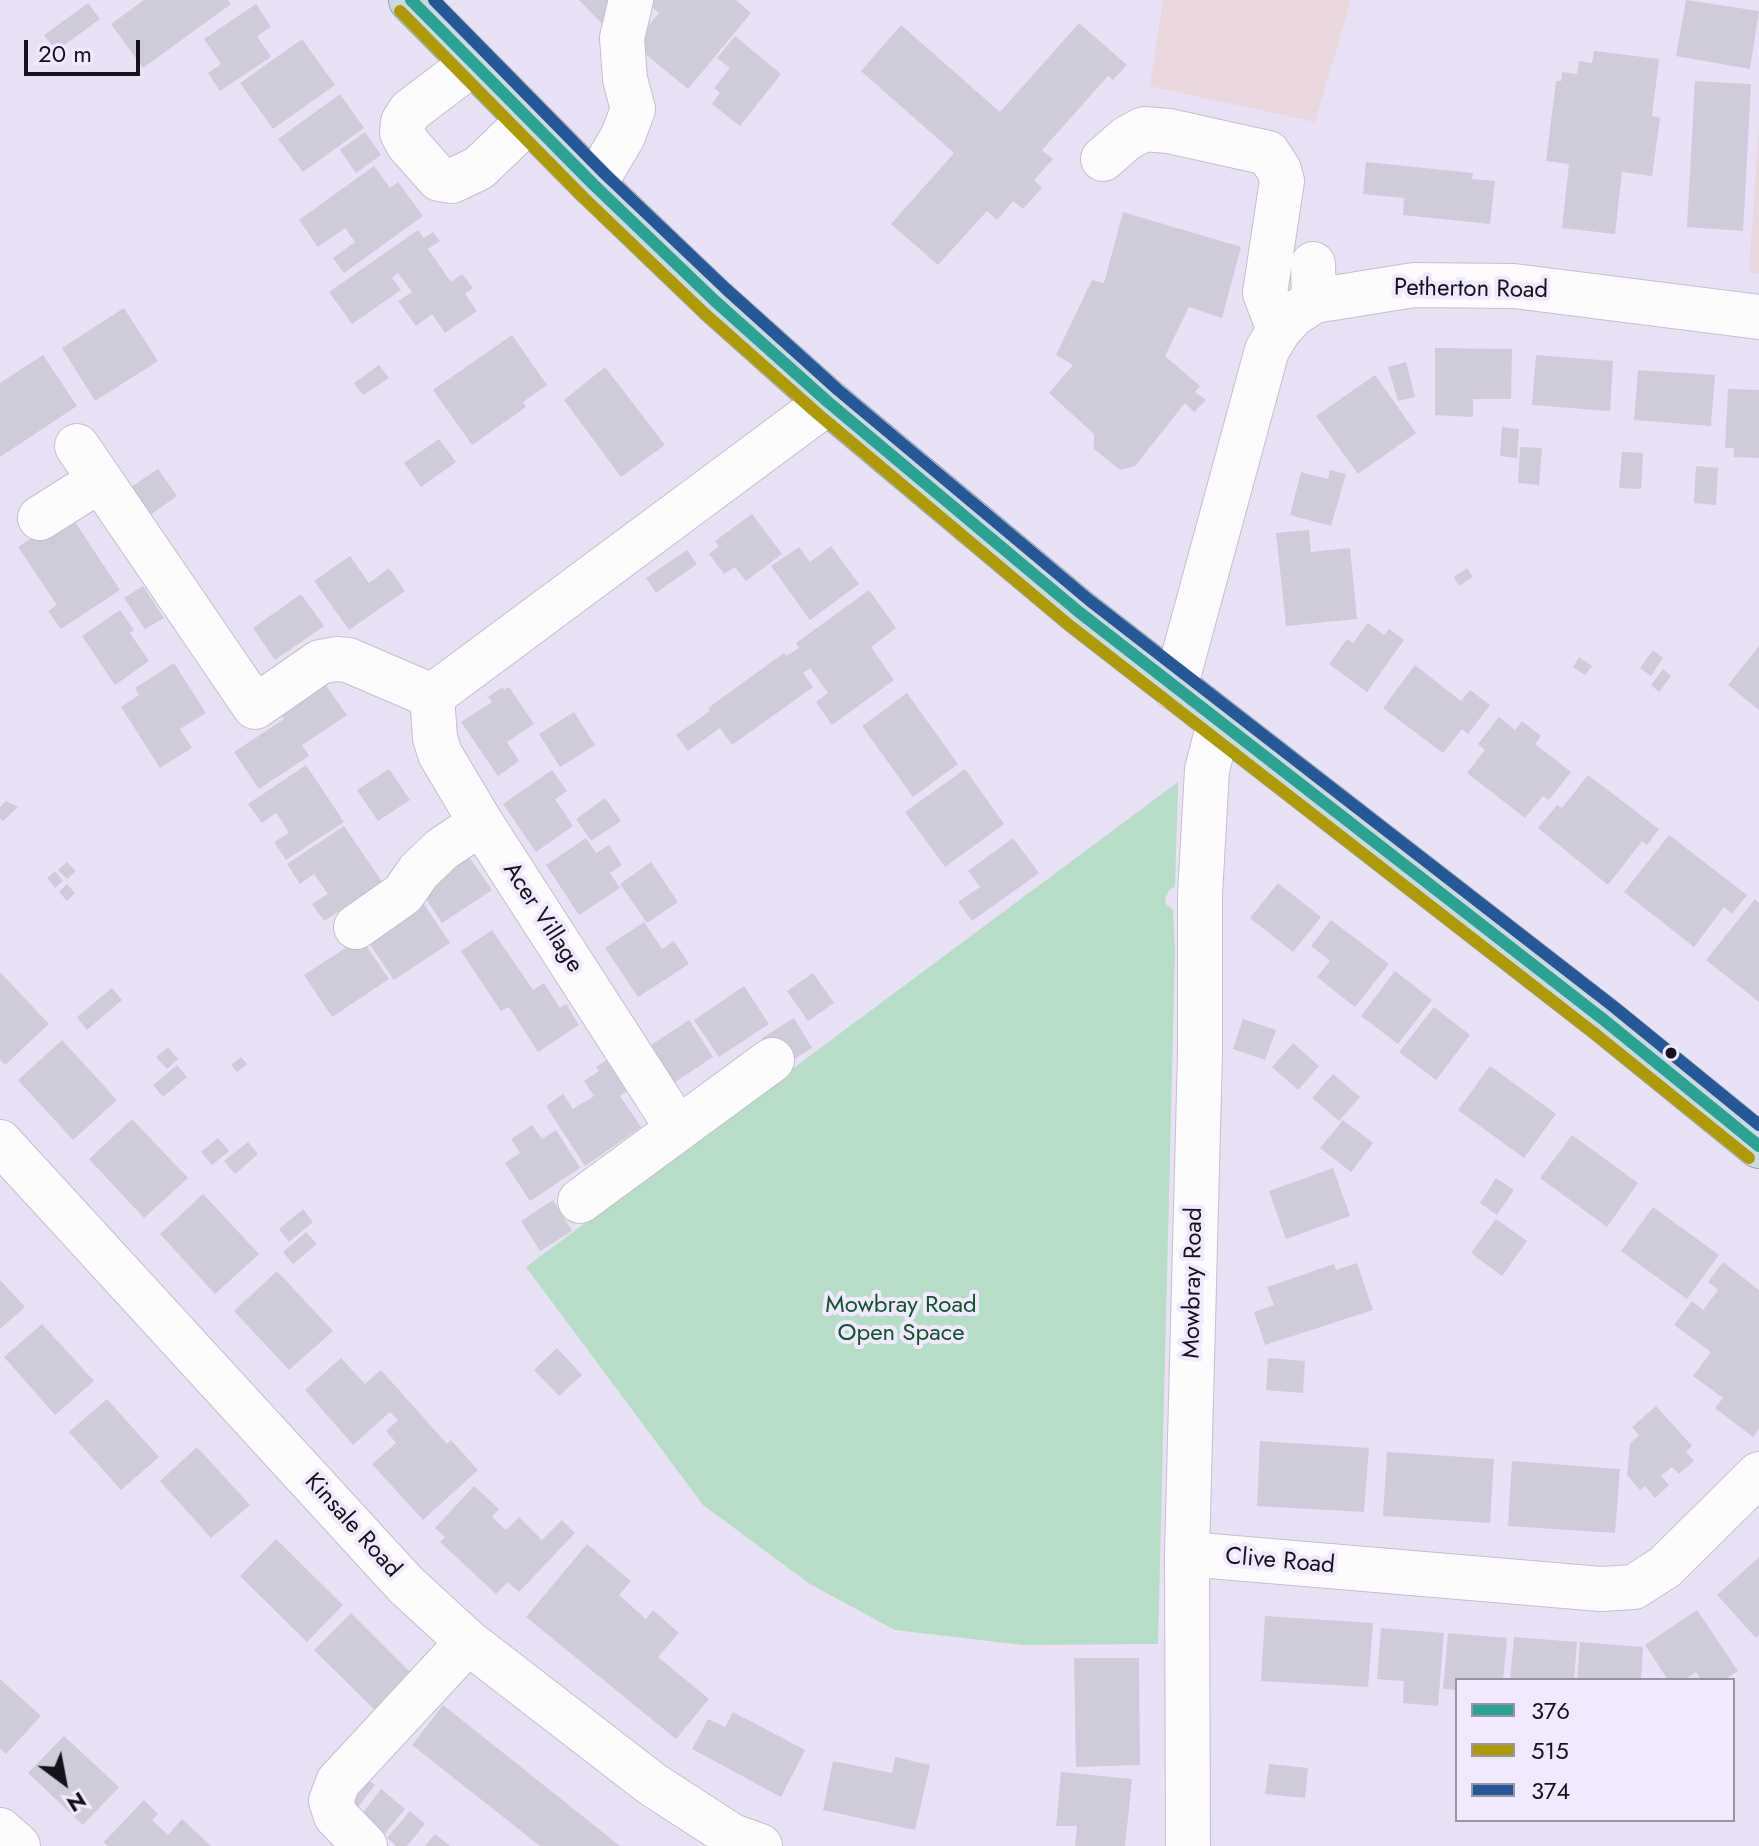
<!DOCTYPE html>
<style>
body{margin:0}
#map{position:relative;width:1759px;height:1846px;overflow:hidden;background:#e8e2f4;font-family:Jost,sans-serif}
canvas{display:block}
.legend{position:absolute;left:1455px;top:1678px;width:280px;height:144px;box-sizing:border-box;background:#f1eafe;border:2px solid #9994a4;margin:0;padding:10px 14px;list-style:none;font-size:24px;color:#16121d}
.legend li{display:flex;align-items:center;gap:16px;height:40px}
.legend b{width:40px;border:2px solid #9994a4}
.north{position:absolute;left:24px;top:1742px;width:80px;height:80px;-webkit-text-stroke:6px #f1eafe;paint-order:stroke;rotate:148deg;font-size:22px;font-weight:700;line-height:32px;text-align:center;color:#16121d}
.north::after{content:'';display:block;margin:auto;width:28px;height:36px;background:#16121d;clip-path:polygon(50% 0,100% 100%,50% 72%,0 100%)}
.scale{position:absolute;left:24px;top:40px;width:116px;height:36px;box-sizing:border-box;border:4px solid #16121d;border-top:0;padding-left:10px;font-size:24px;line-height:28px;white-space:nowrap;color:#16121d;-webkit-text-stroke:6px #f1eafe;paint-order:stroke}
</style>
<div id="map">
<canvas width="1759" height="1846"></canvas>
<ul class="legend">
<li><b style="height:10px;background:#2ca292"></b>376</li>
<li><b style="height:10px;background:#ae9a09"></b>515</li>
<li><b style="height:10px;background:#265797"></b>374</li>
</ul>
<div class="north">N</div>
<div class="scale">20 m</div>
</div>
<script>
const g = document.querySelector('canvas').getContext('2d');
g.lineJoin = 'round';
function paint(path, color) { g.fillStyle = color; g.fill(path, 'evenodd'); }
const shape = rows => new Path2D(rows.map(r => 'M' + r).join(''));
function trace(path, color, width, dash) { g.strokeStyle = color; g.lineWidth = width; g.lineCap = dash ? 'butt' : 'round'; g.setLineDash(dash || []); g.stroke(path); }
function write(font, color, halo, rows, align = 'center') {
  g.font = font + ' Jost,sans-serif'; g.lineWidth = 8; g.setLineDash([]); g.textBaseline = 'middle'; g.strokeStyle = halo; g.fillStyle = color; for (const [text, x, y, turn = 0] of rows) {
    g.save(); g.translate(x, y); g.rotate((+turn || 0) * Math.PI / 180); g.textAlign = isNaN(turn) ? turn : align; if (halo) g.strokeText(text, 0, 0); g.fillText(text, 0, 0); g.restore();
  }
}
const education = shape([
 [1163,0,1351,0,1315,122,1150,86],
 [1759,127,1759,274,1749,272]
]);
const green = shape([
 [1178,782,1175,887,1170,889,1165,898,1166,904,1173,910,1175,950,1158,1644,1023,1645,895,1630,810,1584,703,1505,526,1267]
]);
const building = shape([
 [144,0,228,0,231,4,143,68,111,24],
 [579,0,616,0,608,30],
 [643,0,736,0,751,13,688,89,633,44,659,13],
 [1686,0,1759,11,1750,69,1676,56],
 [88,3,100,19,56,51,44,35],
 [256,4,271,27,257,36,271,57,220,91,208,73,221,64,204,39],
 [1079,23,1127,65,1113,80,1108,76,1042,150,1053,159,1034,180,1042,188,1023,209,1013,201,997,220,987,211,938,265,891,224,954,153,861,71,901,25,1000,112],
 [735,36,781,74,740,126,712,104,720,93,714,88,730,68,717,58],
 [302,39,335,85,273,129,240,83],
 [1594,51,1659,59,1652,116,1660,118,1652,176,1622,172,1615,234,1562,228,1569,164,1546,161,1556,81,1561,81,1562,72,1577,74,1579,61,1592,63],
 [1695,81,1751,84,1743,231,1687,227],
 [340,94,364,128,303,172,278,139],
 [365,132,381,155,356,173,340,150],
 [1366,162,1473,173,1472,179,1495,181,1490,224,1403,215,1404,198,1363,194],
 [374,166,390,188,398,182,423,216,344,273,333,258,355,242,345,228,318,247,299,220],
 [1123,212,1241,247,1222,318,1189,307,1165,356,1200,386,1195,392,1206,400,1194,412,1185,403,1135,466,1120,470,1094,449,1094,434,1049,393,1073,365,1056,355,1092,280,1104,283],
 [418,230,424,238,433,232,440,241,428,249,451,282,462,274,473,288,465,294,477,311,445,333,432,314,416,326,398,301,412,292,398,273,392,278,401,290,352,324,329,292],
 [124,308,158,361,95,401,62,348],
 [512,335,547,385,523,402,526,407,472,445,433,390],
 [1435,348,1512,349,1511,399,1473,399,1473,417,1435,415],
 [43,355,77,406,0,457,0,383],
 [1536,355,1613,361,1610,411,1532,405],
 [1406,362,1415,397,1398,401,1388,367],
 [379,365,389,378,363,395,354,383],
 [605,367,665,445,621,477,564,400],
 [1638,370,1715,375,1711,426,1634,420],
 [1375,375,1416,433,1358,474,1316,416],
 [1728,389,1759,390,1759,458,1734,457,1734,448,1725,448],
 [1502,427,1519,429,1517,458,1500,456],
 [439,439,456,462,421,487,404,463],
 [1520,447,1542,448,1539,485,1518,483],
 [1622,452,1643,453,1641,489,1619,488],
 [1696,466,1718,468,1716,505,1694,503],
 [158,469,177,496,150,515,131,487],
 [1330,470,1346,474,1331,526,1290,515,1301,472,1328,479],
 [69,513,120,590,61,629,48,611,57,605,18,547],
 [752,514,782,554,746,581,735,567,724,574,709,554,719,546,715,541],
 [1309,530,1311,552,1350,548,1357,619,1286,626,1276,533],
 [831,546,859,584,810,620,771,566,799,547,810,562],
 [687,550,697,564,656,593,646,578],
 [350,556,369,583,389,568,405,591,349,630,314,581],
 [1467,568,1473,577,1459,586,1454,577],
 [143,586,164,618,145,629,124,598],
 [869,590,896,628,871,647,894,680,832,725,816,702,828,693,810,668,803,673,813,687,732,745,720,728,688,751,676,735,710,711,708,708,784,653,786,656,799,648,796,643],
 [301,594,324,626,275,660,253,628],
 [120,610,134,630,130,633,149,661,115,685,82,636],
 [1368,623,1384,635,1389,629,1404,640,1367,692,1329,664,1347,639,1353,643],
 [1759,646,1759,710,1728,685],
 [1653,650,1663,658,1651,676,1640,668],
 [1579,657,1592,666,1585,675,1573,667],
 [174,663,206,713,180,729,192,748,160,768,121,707,139,695,135,688],
 [1415,665,1461,701,1470,690,1490,705,1468,734,1462,729,1443,753,1383,708],
 [1663,669,1671,676,1659,692,1651,685],
 [325,684,347,715,302,745,309,756,259,789,234,752,284,719,280,713],
 [502,687,504,690,509,687,534,724,507,742,519,761,498,776,461,722,492,702,488,697],
 [907,693,958,764,913,797,862,726],
 [574,712,595,745,560,767,539,734],
 [1499,717,1515,730,1522,721,1541,736,1535,744,1571,772,1549,800,1543,796,1525,818,1467,773,1485,750,1478,744],
 [306,765,344,822,286,860,274,842,289,833,283,823,276,813,262,823,248,804],
 [389,769,410,800,378,821,357,790],
 [965,769,1004,824,945,867,905,812],
 [552,770,567,791,555,799,573,826,536,852,503,804],
 [1588,775,1659,829,1647,845,1642,841,1608,885,1538,828,1557,805,1562,808],
 [605,798,621,821,591,841,576,819],
 [6,801,18,807,3,821,0,818,0,807],
 [344,826,383,883,324,921,312,904,328,894,314,874,300,884,287,864],
 [1669,835,1747,895,1732,914,1724,907,1694,947,1624,892],
 [586,838,596,853,609,845,622,865,610,873,620,888,579,915,546,865],
 [1013,838,1039,873,972,921,958,902,980,887,968,871],
 [467,854,492,890,442,923,418,887],
 [67,862,76,871,67,879,58,870],
 [651,862,678,902,647,923,620,884],
 [55,871,63,881,55,888,47,878],
 [1278,883,1321,917,1293,952,1250,918],
 [67,884,75,893,67,901,59,892],
 [1755,899,1759,903,1759,1002,1706,960],
 [422,901,450,943,394,980,366,939],
 [1331,920,1389,964,1355,1007,1317,977,1330,961,1311,946],
 [644,922,662,949,674,941,689,964,638,997,605,948],
 [492,930,533,990,544,983,560,1008,566,1004,579,1025,538,1052,509,1007,501,1011,461,951],
 [361,938,389,979,332,1017,304,975],
 [1395,971,1432,1000,1398,1044,1361,1016],
 [0,972,49,1024,5,1065,0,1060],
 [813,973,834,1003,808,1021,787,991],
 [744,986,769,1024,719,1057,694,1020],
 [112,988,122,1000,87,1030,77,1017],
 [1434,1007,1470,1035,1436,1080,1399,1052],
 [794,1018,812,1048,780,1068,762,1038],
 [1243,1019,1276,1030,1265,1060,1233,1049],
 [689,1020,713,1057,663,1090,639,1053],
 [62,1040,117,1100,73,1140,18,1080],
 [1293,1043,1319,1066,1298,1090,1272,1067],
 [168,1047,178,1059,167,1069,156,1057],
 [614,1055,635,1086,620,1096,641,1127,585,1166,546,1106,563,1094,573,1109,594,1096,584,1081,599,1071,596,1067],
 [241,1057,247,1064,237,1072,231,1065],
 [177,1065,187,1077,163,1097,153,1085],
 [1490,1066,1556,1114,1524,1158,1458,1110],
 [1333,1074,1360,1097,1339,1121,1312,1098],
 [132,1119,188,1178,144,1218,89,1159],
 [1343,1120,1373,1143,1351,1172,1320,1148],
 [532,1125,542,1139,556,1130,580,1168,530,1201,505,1163,520,1153,511,1139],
 [1572,1135,1638,1183,1607,1227,1540,1178],
 [218,1138,229,1151,212,1165,201,1152],
 [248,1142,258,1154,235,1174,224,1161],
 [1333,1168,1350,1216,1286,1239,1269,1191],
 [1496,1178,1514,1190,1497,1215,1480,1203],
 [203,1194,259,1254,215,1294,160,1234],
 [553,1200,572,1231,540,1251,521,1221],
 [1653,1207,1719,1255,1687,1299,1621,1251],
 [303,1209,313,1222,289,1242,279,1229],
 [1496,1219,1527,1241,1502,1276,1471,1253],
 [306,1232,317,1244,293,1264,283,1252],
 [1723,1262,1759,1290,1759,1429,1753,1437,1715,1408,1723,1398,1693,1376,1711,1352,1674,1325,1692,1301,1703,1310,1718,1290,1708,1282],
 [1357,1263,1373,1310,1265,1345,1254,1312,1274,1305,1267,1287,1334,1264,1336,1270],
 [277,1271,333,1331,289,1370,234,1311],
 [0,1280,25,1307,0,1329],
 [42,1324,94,1381,55,1415,4,1357],
 [557,1348,582,1375,559,1396,534,1370],
 [341,1358,365,1384,381,1370,447,1444,451,1440,478,1470,423,1520,372,1464,396,1443,386,1431,398,1420,390,1412,353,1445,305,1390],
 [1268,1358,1305,1361,1303,1393,1266,1390],
 [107,1399,159,1457,121,1490,69,1432],
 [1656,1406,1692,1446,1686,1452,1694,1461,1679,1474,1672,1467,1661,1476,1669,1485,1655,1498,1645,1486,1640,1490,1627,1475,1630,1444,1639,1435,1632,1427],
 [1260,1441,1369,1448,1364,1512,1257,1506],
 [197,1447,250,1505,211,1538,160,1481],
 [1387,1452,1494,1459,1490,1523,1383,1516],
 [1512,1461,1620,1469,1615,1533,1508,1526],
 [474,1486,499,1509,492,1517,506,1530,519,1517,542,1540,562,1520,575,1533,519,1592,508,1582,496,1594,440,1542,445,1537,435,1528],
 [276,1539,343,1605,307,1642,240,1576],
 [587,1544,631,1581,619,1595,646,1619,653,1610,679,1633,658,1657,709,1699,676,1739,526,1617],
 [1759,1557,1759,1635,1756,1638,1717,1595],
 [1697,1610,1738,1671,1724,1680,1701,1680,1696,1672,1684,1680,1668,1680,1645,1645],
 [351,1613,417,1679,381,1716,314,1650],
 [1265,1616,1373,1623,1368,1687,1261,1681],
 [1381,1628,1444,1633,1438,1706,1403,1703,1404,1681,1377,1679],
 [1448,1633,1507,1638,1503,1680,1457,1680,1457,1690,1443,1689],
 [1514,1637,1577,1642,1574,1680,1510,1680],
 [1580,1642,1643,1647,1641,1680,1577,1680],
 [1074,1658,1139,1658,1140,1765,1076,1767],
 [0,1679,41,1716,6,1754,0,1748],
 [443,1705,501,1751,620,1846,540,1846,412,1745],
 [733,1712,805,1750,781,1797,692,1749,708,1719,725,1727],
 [64,1736,119,1787,83,1825,28,1773],
 [895,1757,930,1765,915,1830,823,1810,833,1761,892,1773],
 [1269,1764,1308,1768,1305,1798,1265,1794],
 [1061,1772,1132,1779,1125,1846,1075,1846,1077,1826,1056,1826],
 [359,1773,375,1785,358,1807,345,1797],
 [381,1789,405,1809,383,1836,359,1818],
 [144,1800,158,1814,152,1820,168,1835,182,1819,211,1846,107,1846,104,1842],
 [410,1811,425,1824,407,1846,397,1846,387,1838],
 [435,1834,450,1846,425,1846]
]);
const minor = shape([
 [472,64,410,111,403,122,402,133,408,144,439,179,452,181,479,168,529,120],
 [1103,159,1127,138,1144,129,1169,131,1268,153,1279,170,1282,181,1265,293,1279,330],
 [594,185,623,136,633,109,625,79,622,38,631,0],
 [1313,264,1314,301],
 [77,446,255,707,320,662,336,659,348,660,432,696,435,738,440,754,481,823,678,1129],
 [40,518,100,480],
 [1175,688,1267,350,1279,330,1294,314,1314,301,1414,285,1514,286,1759,317],
 [432,696,828,402],
 [356,927,403,894,419,871,442,849,481,823],
 [0,1142,406,1585,468,1642,652,1784,732,1836,760,1846],
 [580,1201,772,1060],
 [1187,1554,1601,1589,1634,1587,1665,1567,1759,1474],
 [0,1830,18,1846],
 [365,1846,336,1816,331,1801,338,1782,468,1642],
 [1188,1846,1187,1554,1200,1053,1200,895,1207,770,1219,723]
]);
const highway = shape([
 [411,0,594,185,715,301,828,402,1079,612,1604,1020,1759,1146]
]);
const bus1 = shape([
 [411,0,594,185,715,301,828,402,1079,612,1604,1020,1759,1146]
]);
const bus2 = shape([
 [400,11,583,197,704,313,818,414,1069,625,1594,1033,1749,1158]
]);
const bus3 = shape([
 [434,0,605,174,726,289,838,390,1089,600,1614,1007,1759,1125]
]);
const markers = [
 [1671,1053,7,"#16121d"]
];
const streetNames = [
 ["Petherton Road",1471,290,1],
 ["Acer Village",542,918,57],
 ["Mowbray Road",1194,1283,-89],
 ["Kinsale Road",352,1526,48],
 ["Clive Road",1280,1562,5]
];
const parkNames = [
 ["Mowbray Road",901,1306],
 ["Open Space",901,1334]
];
paint(education, '#ead8df');
paint(green, '#b7dcc8');
paint(building, '#cfcbdb');
trace(minor, '#c4bfcd', 46);
trace(highway, '#96a2b1', 46);
trace(minor, '#fcfbfd', 44);
trace(highway, '#cbd9e1', 44);
trace(bus1, '#2ca292', 12);
trace(bus2, '#ae9a09', 12);
trace(bus3, '#265797', 12);
for (const [x, y, r, color] of markers) { const dot = new Path2D(); dot.arc(x, y, r, 0, 2 * Math.PI); g.fillStyle = color; g.fill(dot); trace(dot, '#f1eafe', 3); }
write('24px', '#16121d', '#f1eafe', streetNames);
write('24px', '#12522d', '#f1eafe', parkNames);
</script>
